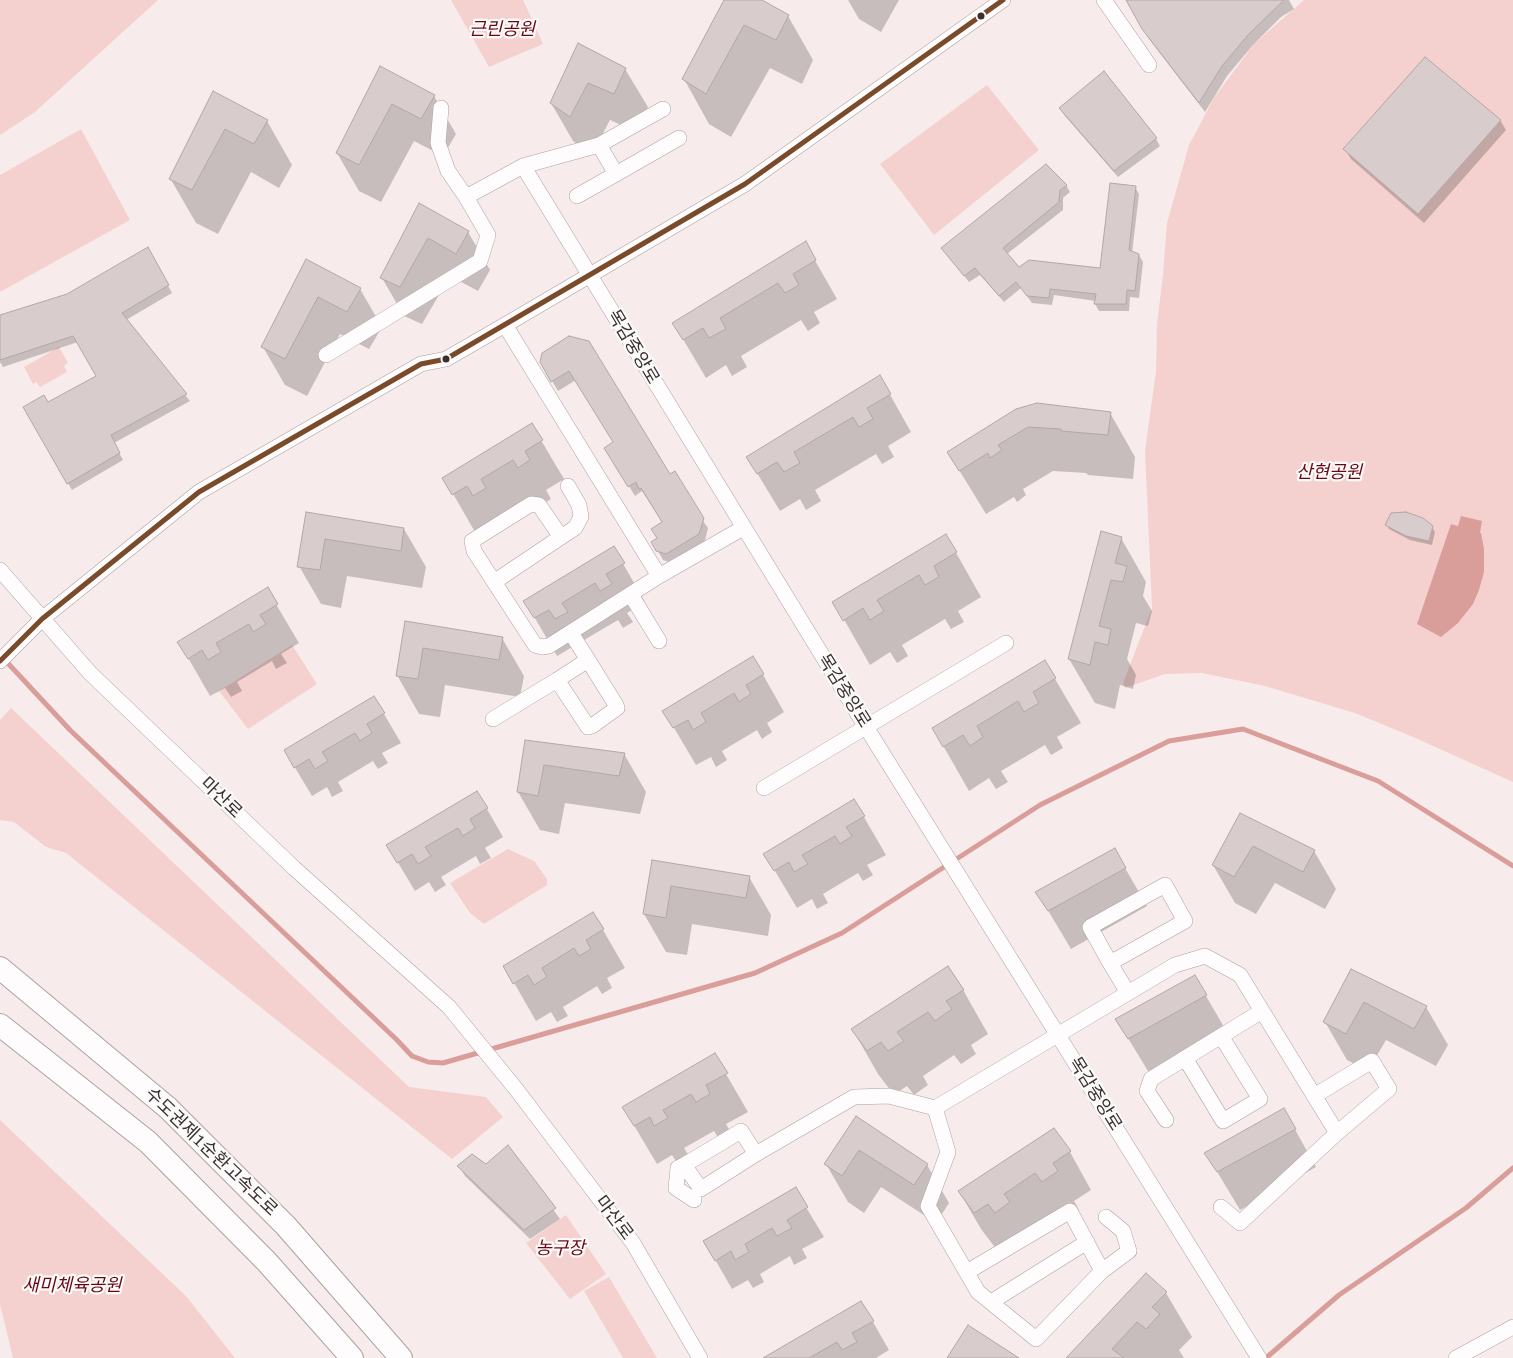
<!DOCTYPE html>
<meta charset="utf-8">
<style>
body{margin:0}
canvas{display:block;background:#f7eceb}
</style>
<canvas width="1513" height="1358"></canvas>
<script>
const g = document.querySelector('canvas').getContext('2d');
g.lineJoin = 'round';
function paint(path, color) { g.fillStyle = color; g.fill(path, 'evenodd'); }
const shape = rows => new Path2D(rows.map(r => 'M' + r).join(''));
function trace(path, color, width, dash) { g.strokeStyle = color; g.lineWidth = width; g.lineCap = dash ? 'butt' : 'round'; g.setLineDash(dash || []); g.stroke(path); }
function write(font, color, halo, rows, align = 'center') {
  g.font = font + ' "Roboto Serif","Noto Sans KR",serif'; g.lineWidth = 4.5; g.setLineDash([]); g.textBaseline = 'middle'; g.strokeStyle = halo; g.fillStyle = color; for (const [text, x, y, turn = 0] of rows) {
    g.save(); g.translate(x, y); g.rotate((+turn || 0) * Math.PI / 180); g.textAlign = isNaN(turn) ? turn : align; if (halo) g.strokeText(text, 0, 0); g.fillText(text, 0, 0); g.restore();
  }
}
const green = shape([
 [0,0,158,0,35,112,0,135],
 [451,0,523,0,543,44,489,67],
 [1304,0,1513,0,1513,782,1413,737,1355,713,1265,686,1202,673,1165,674,1125,688,1123,683,1152,608,1145,451,1156,371,1157,324,1163,275,1167,223,1189,145,1214,98,1254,44],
 [987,85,1039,150,934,235,880,164],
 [81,129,130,220,0,292,0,175],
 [59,347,68,363,64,366,67,372,40,387,36,382,33,384,24,367],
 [292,645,317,684,248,729,219,691],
 [11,708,409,1087,486,1097,503,1117,452,1159,66,853,46,847,14,822,0,820,0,720],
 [508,849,534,861,547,879,547,885,484,924,470,913,450,883],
 [0,1120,186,1296,235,1358,13,1358,0,1304],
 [566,1215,606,1274,570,1299,526,1243],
 [609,1277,657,1358,623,1358,584,1291]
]);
const water = shape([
 [1461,516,1482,521,1480,533,1481,533,1484,549,1484,572,1479,590,1473,604,1458,623,1441,637,1417,624,1451,524,1458,526]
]);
const shadow = shape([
 [725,0,759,0,788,16,813,60,802,84,770,68,731,137,709,124,684,79],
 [848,0,899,0,881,32,859,19],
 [1128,0,1289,0,1294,9,1281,17,1253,45,1227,76,1205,112,1149,39],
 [579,45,625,69,648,107,636,132,610,120,592,154,573,141,551,103],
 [381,67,434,96,456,134,443,156,414,141,381,202,359,191,337,153],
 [214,93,267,121,292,165,279,188,251,172,218,234,196,223,170,178],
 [1061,109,1156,139,1160,146,1118,177,1065,116],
 [1500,120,1506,130,1424,223,1351,159,1345,149],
 [1066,185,1070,192,1063,198,1063,210,1007,254,1019,269,1101,269,1135,187,1139,194,1132,253,1139,255,1143,262,1139,298,1130,297,1129,311,1099,311,1095,304,1096,301,1054,295,1052,305,1032,303,1021,288,1004,302,980,275,969,282,942,248],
 [419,205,468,232,490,270,478,291,450,276,422,324,404,316,382,278],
 [805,243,837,299,814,312,820,323,808,331,801,320,741,356,747,367,732,376,726,365,706,378,674,324],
 [148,249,172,293,126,320,190,401,114,443,123,460,72,490,24,408,48,404,98,376,78,342,3,367,0,362,0,317,67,295],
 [307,261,360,289,382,327,369,349,340,334,307,396,285,385,263,347],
 [569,337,708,528,704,544,672,563,663,560,653,542,658,539,663,523,642,491,635,496,612,458,615,443,576,380,558,391,541,362],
 [880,377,911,432,888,446,894,457,882,464,876,454,815,490,821,501,806,510,800,499,780,511,748,458],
 [1017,410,1110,413,1135,457,1133,479,1088,475,1086,473,1053,471,1023,489,1026,495,1017,502,1014,497,986,514,948,452],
 [532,425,564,479,546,490,551,499,541,505,536,497,475,532,444,478],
 [307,514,404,529,426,567,422,588,347,576,341,608,321,604,299,566],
 [1387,525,1432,527,1435,532,1432,545,1410,540,1389,529],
 [946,535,981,597,958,611,964,622,951,629,945,619,902,645,908,656,897,663,890,652,870,665,834,602],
 [1121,538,1146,582,1143,596,1152,611,1148,626,1136,623,1127,659,1136,675,1133,689,1120,685,1115,709,1095,703,1069,659],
 [614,548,645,602,627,613,633,622,623,628,618,620,557,656,525,601],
 [267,589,299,643,281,654,287,663,276,669,272,661,237,682,242,691,231,697,225,688,210,696,179,642],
 [406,623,502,638,524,676,520,697,445,685,440,717,419,714,397,675],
 [753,657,784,712,767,723,772,732,762,739,757,730,722,751,727,760,716,767,711,757,696,765,664,711],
 [1045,662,1081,723,1057,737,1063,748,1051,755,1045,745,1001,771,1008,782,996,789,989,778,969,791,933,728],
 [374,697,401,743,382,753,388,763,378,769,373,761,338,782,343,791,332,797,327,787,312,796,285,751],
 [526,741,624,754,646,792,640,814,565,803,559,834,540,830,518,792],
 [854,800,886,855,867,865,873,875,863,881,858,873,823,894,828,903,817,909,812,899,797,908,765,854],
 [487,809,503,837,485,848,491,858,480,864,476,856,441,877,446,885,435,892,429,882,415,891,388,846],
 [1240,814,1314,851,1336,889,1325,909,1275,883,1256,914,1235,903,1213,865],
 [1114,849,1147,906,1071,949,1037,892],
 [653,861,749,877,771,915,768,936,692,924,687,955,666,952,644,914],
 [603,930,625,968,607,978,612,988,602,994,597,986,563,1007,568,1016,557,1022,551,1012,536,1021,505,967],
 [1352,971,1426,1007,1448,1045,1436,1066,1386,1040,1368,1071,1347,1060,1325,1022],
 [1195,977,1228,1034,1151,1076,1117,1020],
 [963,990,988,1034,971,1045,976,1054,961,1064,954,1055,923,1076,928,1085,914,1095,907,1086,894,1095,878,1074,853,1030],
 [726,1074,748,1112,726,1124,731,1133,719,1139,714,1131,684,1148,689,1156,677,1163,672,1155,657,1164,623,1107],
 [1284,1110,1316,1167,1240,1210,1206,1153],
 [856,1118,927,1165,949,1203,936,1223,881,1187,864,1213,848,1202,826,1164],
 [508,1146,560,1219,530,1239,465,1176,459,1166,486,1166],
 [1070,1152,1091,1190,1074,1201,1079,1210,1064,1220,997,1250,981,1229,959,1191],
 [795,1189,824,1237,802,1249,807,1258,794,1265,790,1256,760,1274,764,1282,753,1288,748,1280,732,1289,705,1242],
 [1166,1293,1192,1337,1179,1350,1184,1358,1069,1358],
 [873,1322,889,1350,876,1358,771,1358]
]);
const stream = shape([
 [4,659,70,730,397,1040,412,1056,428,1062,443,1063,755,973,842,933,1040,805,1169,741,1243,729,1378,781,1513,866],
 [1266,1358,1339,1295,1466,1208,1513,1168]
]);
const building = shape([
 [724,0,762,0,789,15,776,40,744,25,706,94,682,79,724,0],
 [1126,0,1284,0,1248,35,1222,66,1199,103,1142,29,1126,0],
 [578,43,626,68,614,94,588,83,570,117,550,103,578,43],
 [1425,57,1501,120,1418,214,1343,149,1425,57],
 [380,66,435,95,421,119,392,104,359,165,336,153,380,66],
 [1104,71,1157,138,1114,171,1059,108,1104,71],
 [213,91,268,120,254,144,225,129,192,190,169,179,213,91],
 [1046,164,1067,185,1060,190,1059,202,1003,248,1019,267,1029,260,1100,268,1110,183,1136,186,1129,250,1139,254,1135,291,1127,290,1126,304,1094,304,1096,294,1050,289,1049,298,1027,296,1016,282,999,296,975,268,964,276,941,248,1046,164],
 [419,203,469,231,456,254,428,238,400,287,380,278,419,203],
 [806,241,816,260,793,274,799,285,785,293,778,283,720,318,726,329,709,338,703,328,683,340,672,323,806,241],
 [148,247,169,285,122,313,187,394,111,435,120,453,67,484,23,407,44,395,48,402,96,376,73,336,0,360,0,315,67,294,148,247],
 [306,259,361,288,347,312,318,297,285,359,261,347,306,259],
 [569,336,589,341,670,474,675,471,704,518,699,534,666,554,656,551,651,542,657,538,651,529,662,522,641,488,639,489,636,482,628,487,604,448,613,442,569,371,551,382,540,362,542,353,569,336],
 [880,375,891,394,867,408,873,419,859,427,853,417,794,452,800,463,784,472,777,462,757,474,746,457,880,375],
 [1037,403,1111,412,1108,435,1061,431,1061,429,1028,427,998,445,1002,450,990,458,988,453,959,471,947,452,1016,409,1037,403],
 [532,423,543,440,525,451,530,460,518,468,513,460,481,479,486,488,473,496,467,486,452,495,442,478,532,423],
 [306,512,404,528,401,551,325,539,320,570,297,567,306,512],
 [1406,512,1423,518,1433,526,1429,541,1406,536,1385,525,1391,513,1406,512],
 [1101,531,1122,537,1115,563,1127,566,1123,582,1111,580,1099,626,1111,629,1108,645,1095,642,1090,665,1068,659,1101,531],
 [946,534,957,552,934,566,939,577,925,585,919,575,877,600,884,611,870,620,863,608,843,621,832,602,946,534],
 [614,546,625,563,606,574,612,584,600,591,595,583,562,603,568,612,555,619,549,610,534,618,523,601,614,546],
 [268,587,278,604,260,615,266,624,253,632,249,624,216,643,221,652,208,660,202,650,188,659,177,642,268,587],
 [405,621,503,637,499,660,423,648,418,679,396,676,405,621],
 [753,656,764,674,746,685,751,694,739,702,734,693,701,713,706,722,693,730,688,720,673,728,662,711,753,656],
 [1045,660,1056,678,1033,692,1039,703,1024,712,1018,701,977,726,983,737,970,746,963,735,943,747,932,728,1045,660],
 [374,696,385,713,367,724,372,733,360,741,355,733,322,752,328,761,315,769,309,759,294,768,284,750,374,696],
 [525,740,625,753,619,776,544,765,538,796,517,792,525,740],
 [477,791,488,808,470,819,475,828,463,836,458,828,425,847,431,856,418,864,412,854,397,863,386,845,477,791],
 [854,799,865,816,846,827,852,836,840,844,835,836,802,855,808,864,794,872,789,862,774,871,763,854,854,799],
 [1240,813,1315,850,1303,872,1253,846,1234,877,1212,865,1240,813],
 [1115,848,1126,868,1048,911,1035,892,1115,848],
 [652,860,750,876,746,898,671,886,666,918,643,914,652,860],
 [593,912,604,929,586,940,591,949,579,956,574,948,542,968,547,977,534,985,528,975,513,984,503,966,593,912],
 [948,966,964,990,946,1001,952,1009,935,1021,928,1012,897,1032,904,1041,888,1051,881,1042,867,1051,851,1029,948,966],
 [1351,969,1427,1006,1414,1029,1364,1002,1346,1034,1323,1022,1351,969],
 [1195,975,1207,995,1128,1039,1115,1019,1195,975],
 [715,1053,728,1073,706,1085,710,1094,696,1102,691,1094,663,1110,668,1118,654,1126,650,1117,634,1126,622,1107,715,1053],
 [1284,1108,1296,1129,1217,1172,1204,1153,1284,1108],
 [856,1116,928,1164,914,1185,859,1150,842,1176,824,1164,856,1116],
 [1054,1128,1071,1151,1053,1163,1058,1171,1042,1182,1035,1173,1004,1194,1010,1202,995,1213,988,1204,974,1213,958,1191,1054,1128],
 [508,1145,556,1208,524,1230,457,1166,472,1154,486,1164,508,1145],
 [796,1187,808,1207,787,1220,792,1228,777,1236,772,1228,745,1244,749,1252,735,1260,731,1251,715,1261,703,1241,796,1187],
 [1146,1273,1167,1292,1152,1307,1160,1314,1146,1329,1137,1322,1112,1349,1124,1358,1066,1358,1146,1273],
 [861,1301,874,1321,852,1333,857,1342,842,1350,837,1342,809,1358,763,1358,861,1301],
 [968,1325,1019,1358,947,1358,968,1325]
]);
const minor = shape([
 [1104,0,1149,65],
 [441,108,438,143,448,171,466,197],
 [523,166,866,727,1259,1358],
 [616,174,679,138],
 [577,196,616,174,599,145],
 [505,325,659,576,743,528],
 [326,355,480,261,488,235,466,197,523,166,599,145,663,109],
 [561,537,575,528,581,517,579,505,568,486],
 [0,570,90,673,294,868,449,1007,516,1089,633,1243,700,1358],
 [494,582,561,537,539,505,531,504,472,541,474,551,535,645,542,647,549,646,659,576],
 [631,595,659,641],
 [571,633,588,660,616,705,617,708,592,726,588,727,557,680,588,660],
 [0,661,42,619,199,492,421,364,446,359,505,325,745,184,1003,0],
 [493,719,557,680],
 [764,788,1006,643],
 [1110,963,1185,921,1165,885,1090,927,1110,963,1128,993],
 [1185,1058,1223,1121,1260,1099,1221,1036],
 [1314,1096,1372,1061,1389,1089,1337,1133],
 [1166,1120,1147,1091,1151,1079,1262,1011],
 [684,1165,741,1131,756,1154],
 [694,1200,676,1188,678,1168,684,1165,701,1189,756,1154,854,1097,889,1096,935,1108],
 [1106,1217,1123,1231,1129,1251,1102,1271,1036,1339,978,1292,928,1206,948,1152,935,1108,1175,965,1205,956,1240,975,1337,1133,1240,1223,1221,1207],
 [967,1272,1070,1211,1102,1271],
 [991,1302,1087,1242],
 [1456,1358,1513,1327]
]);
const highway = shape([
 [0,968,168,1108,286,1226,401,1358],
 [0,1025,148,1142,267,1262,352,1358]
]);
const bus1 = shape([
 [0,661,42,619,199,492,421,364,446,359,745,184,1003,0]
]);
const markers = [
 [981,16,4.5,"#3c302f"],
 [446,359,4.5,"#3c302f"]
];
const parkNames = [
 ["근린공원",502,30],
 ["산현공원",1329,473],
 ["농구장",560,1249],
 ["새미체육공원",72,1286]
];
const streetNames = [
 ["목감중앙로",633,347,59],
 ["목감중앙로",844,691,58],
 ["마산로",221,798,44],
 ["목감중앙로",1095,1094,58],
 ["수도권제1순환고속도로",211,1152,44],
 ["마산로",614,1218,53]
];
paint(green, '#f4d1ce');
paint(water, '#da9e9a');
paint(shadow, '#0003');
trace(stream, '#da9e9a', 5);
paint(building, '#d8cdcc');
trace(building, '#b2a8a7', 1);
trace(minor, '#aba1a0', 16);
trace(highway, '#aba1a0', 24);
trace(minor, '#fefcfc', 15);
trace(highway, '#fefcfc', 22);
trace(bus1, '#7a4b2a', 5);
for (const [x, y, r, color] of markers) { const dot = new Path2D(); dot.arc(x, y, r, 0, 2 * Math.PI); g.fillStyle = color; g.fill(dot); trace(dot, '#fafafa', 2); }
write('italic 18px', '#6c0711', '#fafafa', parkNames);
write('18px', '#3c302f', '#fafafa', streetNames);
</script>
